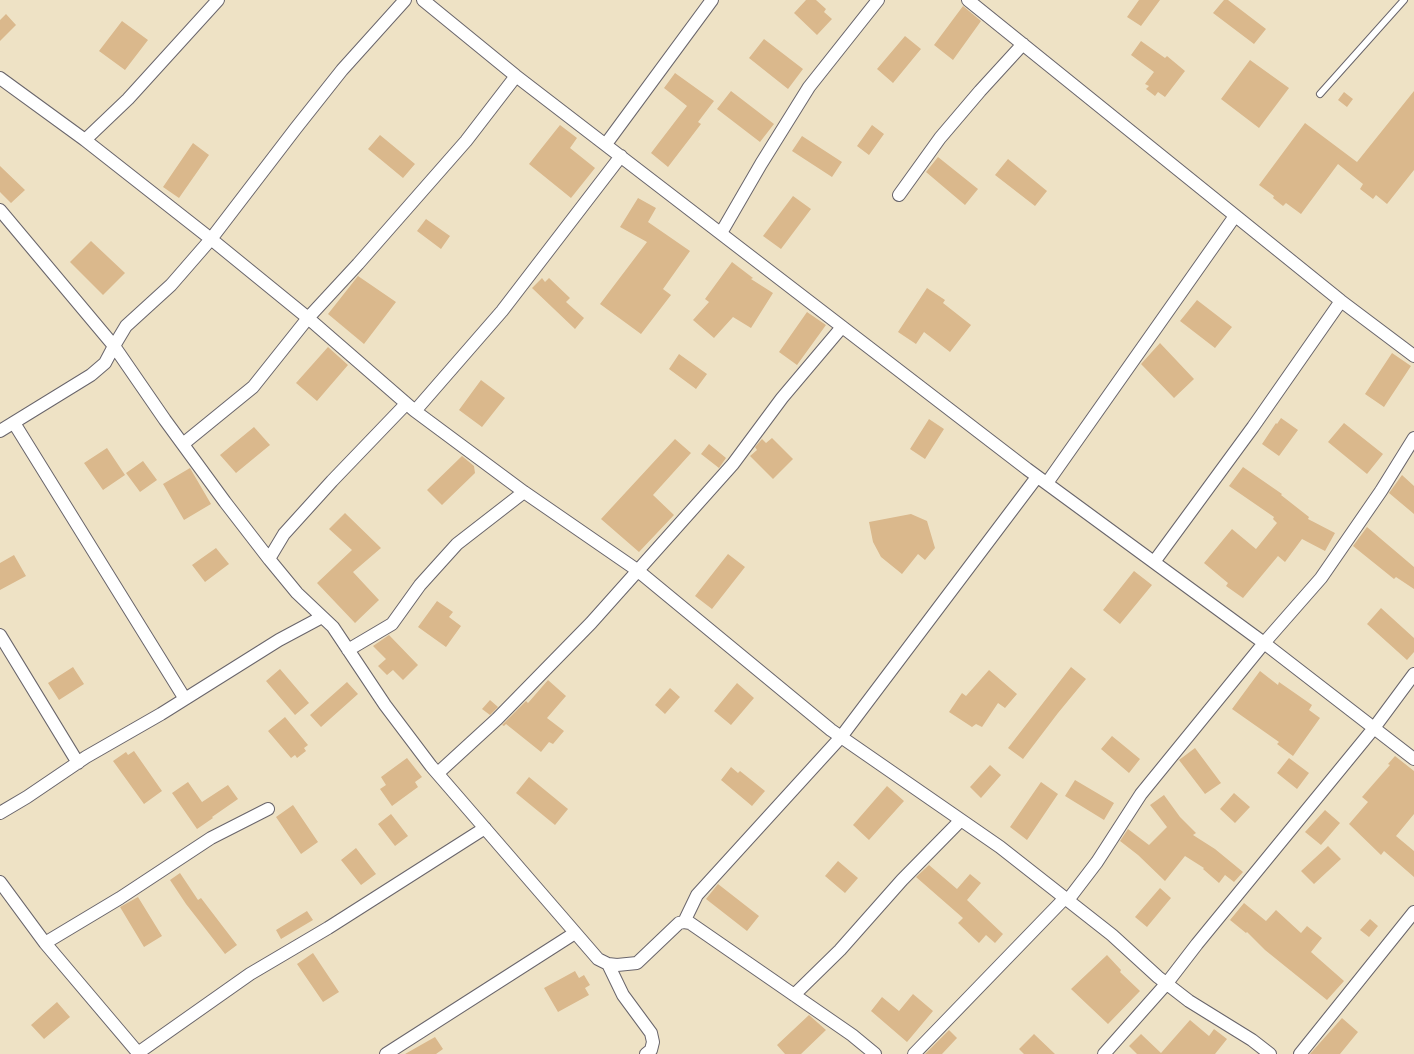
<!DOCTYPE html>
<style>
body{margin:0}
canvas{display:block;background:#eee2c5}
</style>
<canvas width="1414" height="1054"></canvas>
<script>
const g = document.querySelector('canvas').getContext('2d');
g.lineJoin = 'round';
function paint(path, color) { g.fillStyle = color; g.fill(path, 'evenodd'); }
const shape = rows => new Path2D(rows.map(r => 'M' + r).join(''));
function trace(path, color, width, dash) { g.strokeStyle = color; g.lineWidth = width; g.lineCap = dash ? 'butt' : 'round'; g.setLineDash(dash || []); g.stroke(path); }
const building = shape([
 [806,0,816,0,826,9,824,12,832,19,817,35,794,13],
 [1139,0,1160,0,1141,26,1127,17],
 [1224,0,1228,0,1266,29,1254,44,1213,13],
 [963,6,981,21,953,60,934,45],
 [6,14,16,25,0,41,0,20],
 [122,21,148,40,125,70,99,51],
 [905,36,921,49,893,83,877,69],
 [764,39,803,69,788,89,749,58],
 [1141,41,1165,58,1167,56,1185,71,1165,97,1158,92,1155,96,1146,89,1149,86,1145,84,1154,72,1131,55],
 [1250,60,1289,88,1259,128,1221,99],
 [675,73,714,101,698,122,701,124,668,167,651,153,687,106,664,88],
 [731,91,774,124,760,142,717,109],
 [1414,91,1414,170,1387,204,1376,195,1373,199,1360,189,1363,184,1338,164,1301,214,1286,203,1283,206,1273,198,1274,196,1259,185,1305,123,1357,162],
 [1344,92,1353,99,1347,107,1338,100],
 [560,125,577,138,570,148,595,168,571,198,529,164],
 [872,125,884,134,869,155,857,146],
 [380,135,415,164,403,178,368,149],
 [802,136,842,162,832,177,792,151],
 [193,143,209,155,179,198,163,187],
 [938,157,978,189,965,205,926,172],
 [1008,159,1047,191,1035,206,995,175],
 [0,166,25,190,11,203,0,192],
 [793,196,811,209,781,249,763,236],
 [638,198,656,208,648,222,690,251,663,289,671,295,641,334,600,304,647,242,620,227],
 [426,219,450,236,441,249,417,231],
 [91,241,125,273,103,295,70,262],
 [732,262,753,278,751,279,773,293,751,328,733,317,714,338,693,320,709,302,705,299],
 [358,276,396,302,364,344,328,314],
 [542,278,545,282,549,278,570,298,566,302,584,318,575,329,532,288],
 [927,288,945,300,943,303,971,325,950,352,924,332,916,344,898,332],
 [1197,300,1232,327,1215,348,1180,321],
 [807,312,826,325,797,365,779,352],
 [1160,343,1194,379,1174,398,1141,364],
 [328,347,348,365,317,401,296,383],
 [1392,353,1411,366,1384,407,1365,394],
 [679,354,707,374,696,389,669,369],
 [481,380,505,398,482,427,459,410],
 [1281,418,1298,430,1279,456,1262,444,1276,423,1277,424],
 [929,419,944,429,925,459,910,449],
 [1344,423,1383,454,1367,474,1328,442],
 [254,427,270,445,236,473,220,455],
 [772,438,793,459,773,479,750,456,757,450,755,447,762,439,766,443],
 [675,439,691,453,653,495,674,515,639,552,601,519],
 [709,444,726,458,719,468,701,454],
 [107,448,125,475,103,490,84,463],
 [462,456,474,466,475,473,442,505,427,490],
 [143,461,157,480,140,492,126,473],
 [1243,467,1282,494,1281,495,1309,517,1308,519,1335,533,1325,551,1302,539,1285,562,1278,556,1243,598,1226,586,1228,583,1204,563,1232,529,1256,549,1277,523,1273,519,1274,517,1229,486],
 [190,468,211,504,184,520,163,484],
 [1402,475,1414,486,1414,514,1389,493],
 [345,513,381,548,353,572,379,600,355,623,317,583,352,550,329,529],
 [911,514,927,521,935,548,925,560,918,554,902,574,881,557,873,542,869,522],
 [1367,527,1414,567,1414,589,1396,577,1394,579,1353,546],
 [216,548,229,564,205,582,192,565],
 [728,554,745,567,712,609,695,596],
 [14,555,26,576,0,590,0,563],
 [1134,571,1152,585,1120,624,1103,610],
 [437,601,453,612,449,617,461,626,446,647,418,627],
 [1381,608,1414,638,1414,652,1407,660,1367,624],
 [389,635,418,665,403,680,393,670,387,675,378,666,386,659,373,646],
 [73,667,84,684,59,700,48,683],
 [1071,667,1086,679,1058,713,1023,759,1008,748],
 [280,669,309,703,295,715,266,681],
 [989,670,1017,694,1005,708,998,703,982,727,976,724,972,727,949,712,962,693,966,696],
 [1260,671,1278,685,1279,682,1312,705,1309,710,1320,718,1293,756,1277,744,1279,742,1232,709],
 [548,680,566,696,547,718,564,731,553,744,549,742,541,752,506,724,504,726,502,725,526,701,528,703],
 [347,682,358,694,321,727,310,715],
 [737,683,754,698,731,725,714,711],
 [670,688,680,697,665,714,655,705],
 [490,700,498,707,490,715,482,709],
 [285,717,308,745,304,748,306,751,297,758,295,755,291,758,268,731],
 [1112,736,1140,759,1129,773,1101,749],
 [1195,748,1221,783,1205,794,1179,760],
 [134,751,162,791,144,804,113,761,126,752,128,755],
 [1395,756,1414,771,1414,814,1396,836,1414,851,1414,877,1384,851,1381,855,1349,824,1368,802,1362,797,1390,765,1388,764],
 [407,758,422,777,415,782,418,787,392,806,380,789,386,785,381,777],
 [1289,758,1309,773,1297,789,1277,773],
 [990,765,1001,775,981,798,970,787],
 [731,767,738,773,740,771,765,791,752,806,721,780],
 [529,777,568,809,555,825,516,793],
 [1075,780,1114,803,1104,820,1065,796],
 [188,782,202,802,228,785,238,799,212,817,213,818,197,829,172,793],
 [1041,782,1058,794,1027,840,1010,827],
 [887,786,904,801,869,840,853,825],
 [1234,793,1250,807,1235,823,1220,809],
 [1164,795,1180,817,1196,833,1193,835,1215,849,1243,872,1234,882,1225,875,1219,883,1203,869,1204,868,1185,856,1165,881,1138,855,1120,841,1128,829,1149,845,1167,827,1150,805],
 [293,805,318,842,301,854,276,817],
 [1325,810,1340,823,1321,845,1305,832],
 [391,814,408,836,395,846,378,824],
 [1328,846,1341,859,1314,884,1301,871],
 [356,848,376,874,361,885,341,860],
 [838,861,858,878,845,893,825,876],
 [929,865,957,889,970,874,981,883,967,900,1003,934,995,943,986,935,979,943,958,923,963,918,916,877],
 [180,873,198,900,201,898,237,945,225,954,186,904,170,880],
 [718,884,759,916,747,931,706,899],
 [1160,888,1171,898,1147,927,1135,917],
 [138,897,162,936,144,947,120,907],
 [1244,903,1266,921,1276,910,1301,933,1307,926,1322,938,1311,952,1344,981,1327,1000,1265,950,1247,932,1246,933,1230,920],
 [307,911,313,920,281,939,276,930],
 [1370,919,1378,926,1369,937,1360,930],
 [313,953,339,992,323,1002,297,964],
 [1107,955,1121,970,1120,972,1140,991,1108,1024,1071,989],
 [575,971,579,978,584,975,590,985,585,988,589,995,558,1012,544,988],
 [913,994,933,1011,907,1042,871,1011,882,997,899,1011],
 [57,1002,70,1017,44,1039,31,1025],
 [809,1015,826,1030,801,1054,785,1054,777,1045],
 [1342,1018,1358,1032,1340,1054,1310,1054],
 [1190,1020,1209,1036,1214,1029,1227,1039,1215,1054,1137,1054,1129,1046,1141,1034,1161,1053],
 [949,1030,957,1038,942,1054,925,1054],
 [1034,1034,1055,1054,1024,1054,1019,1049],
 [435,1037,443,1049,436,1054,405,1054]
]);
const service = shape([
 [1320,94,1404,0]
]);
const minor = shape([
 [423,0,516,76,1027,469,1264,643,1414,759],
 [968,0,1341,301,1414,356],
 [0,78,85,140,211,239,308,318,415,411,524,492,637,570,831,730,1000,847,1112,935,1158,977,1189,1001,1252,1040,1270,1054],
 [85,140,128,99,218,0],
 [606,144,712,0],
 [899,195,940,138,980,91,1023,44],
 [0,210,114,346,126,326,171,285,211,239,296,128,342,70,405,0],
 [721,233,761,164,809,87,878,0],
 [415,411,502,311,621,156],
 [14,423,185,699],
 [0,431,91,375,105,363,114,346,165,420,225,502,269,559,297,593,333,627,385,705,431,766,598,959,608,964,617,965,637,963,679,923,684,922,690,923,852,1035,875,1054],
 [183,444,253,387,308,318,358,264,466,141,516,76],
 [1047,483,1235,216],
 [269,559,284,534,332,481,406,404],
 [1154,562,1253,427,1341,301],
 [0,635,78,763],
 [348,650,392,624,420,585,457,544,524,492],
 [438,773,497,719,591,623,733,464,782,398,842,327],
 [0,813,27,797,86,757,161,714,279,640,322,617],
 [0,882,45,943,139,1054],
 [1068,900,1097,862,1141,794,1264,643,1321,578,1381,491,1414,438],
 [684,922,697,895,841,737,1037,477],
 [45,943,120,898,211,838,268,809],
 [608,964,623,995,651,1033,653,1042,651,1050,646,1054],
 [794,995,840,950,902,880,961,820],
 [138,1053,250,974,328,928,485,828],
 [386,1054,575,933],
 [914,1054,1065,898],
 [1104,1054,1167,983,1197,944,1374,728,1414,674],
 [1300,1054,1414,912]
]);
paint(building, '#dab88c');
trace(service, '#69656b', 8);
trace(minor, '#69656b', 14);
trace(service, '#fff', 6);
trace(minor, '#fff', 12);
</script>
